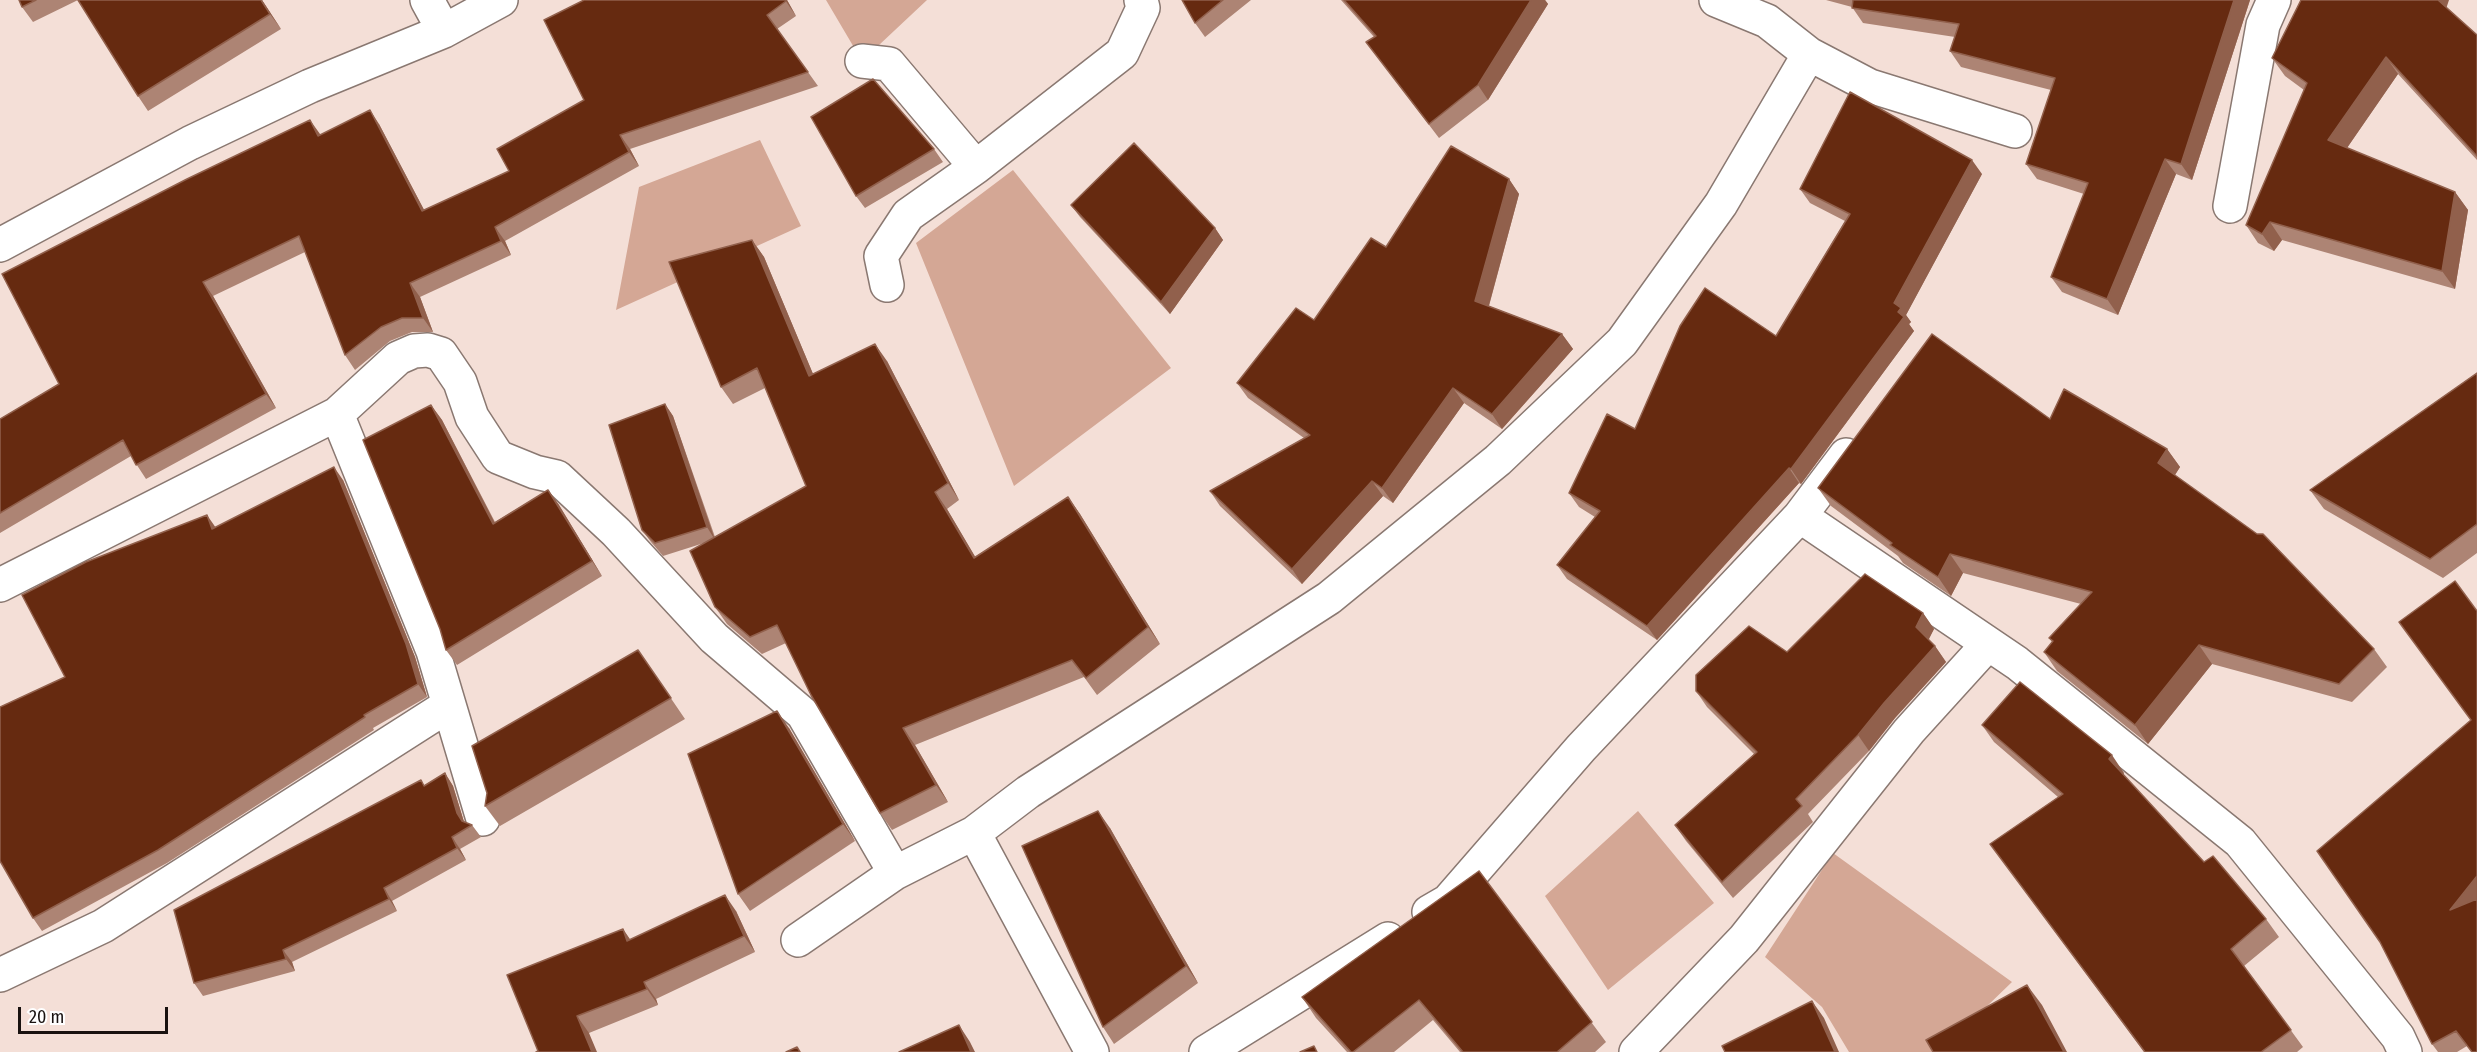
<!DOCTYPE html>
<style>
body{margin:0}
#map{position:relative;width:2477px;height:1052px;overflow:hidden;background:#f4dfd7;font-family:"Fira Sans Condensed",sans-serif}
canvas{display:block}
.scale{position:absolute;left:18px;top:1007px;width:150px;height:27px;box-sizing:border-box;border:3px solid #191210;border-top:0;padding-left:8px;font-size:18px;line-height:21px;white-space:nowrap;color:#191210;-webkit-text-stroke:4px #fff;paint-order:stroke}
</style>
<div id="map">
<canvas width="2477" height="1052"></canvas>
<div class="scale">20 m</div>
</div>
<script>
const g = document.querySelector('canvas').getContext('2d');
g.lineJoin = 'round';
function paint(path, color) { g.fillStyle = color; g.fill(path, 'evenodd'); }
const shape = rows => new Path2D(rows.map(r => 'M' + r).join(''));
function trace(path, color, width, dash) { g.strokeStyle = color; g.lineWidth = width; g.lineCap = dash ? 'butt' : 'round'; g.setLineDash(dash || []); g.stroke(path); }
const green = shape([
 [826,0,927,0,862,61],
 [760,140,801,226,616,310,639,187],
 [1013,170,1171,368,1014,486,916,243],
 [1638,811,1714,903,1608,990,1545,896],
 [1833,853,2012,982,1954,1038,1933,1052,1849,1052,1822,1007,1765,957]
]);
const minor = shape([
 [427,0,444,31],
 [1716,0,1767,21,1809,54,1870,86,2015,131],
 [862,61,889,64,976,167],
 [2230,206,2263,25,2274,0],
 [0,245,190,143,310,86,444,31,501,0],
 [887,285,881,256,908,215,976,167,1122,53,1143,8,1141,0],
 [337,414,433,651,483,819],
 [1800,516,2017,663,2240,842,2398,1037,2405,1052],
 [0,585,337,414,398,358,414,351,428,350,441,354,460,382,472,417,498,457,535,472,557,477,616,532,714,638,803,714,895,873],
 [974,833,1092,1052],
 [1429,912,1448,901,1581,748,1800,516,1846,455],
 [798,940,895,873,974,833,1028,792,1329,598,1498,460,1622,342,1721,204,1809,54],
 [0,975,103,926,449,705],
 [1206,1052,1388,939],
 [1636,1052,1744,939,1909,731,1988,644]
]);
const wall = shape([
 [19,0,262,0,281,29,148,111,138,96,78,0,33,22,22,7],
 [584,0,787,0,796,16,777,29,818,86,630,149,639,166,505,241,511,255,420,297,433,332,412,332,390,341,355,370,345,355,305,252,213,296,276,408,146,479,131,456,0,533,0,419,59,384,321,135,379,124,424,210,509,171,584,100],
 [1182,0,1251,0,1205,37,1195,23],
 [1341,0,1545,0,1548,4,1488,100,1439,138,1366,42,1374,37],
 [1826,0,2250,0,2192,180,2176,174,2118,315,2062,292,2051,277,2084,194,2037,179,2026,164,2051,90,1961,67,1950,51,1955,37,1863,23,1852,7],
 [2446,7,2477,35,2477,160,2398,74,2347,148,2455,192,2468,210,2455,289,2282,240,2274,251,2258,243,2246,225,2304,90,2285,76,2272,58],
 [934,149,943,162,865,208,856,196],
 [1982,174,1906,315,1911,322,1909,324,1914,331,1801,484,1799,483,1657,640,1567,579,1557,565,1595,517,1579,507,1569,493,1776,336,1845,221,1810,203,1800,189],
 [1509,179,1519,194,1489,306,1562,334,1573,349,1502,429,1464,403,1393,503,1383,496,1302,584,1220,506,1210,491,1304,438,1248,398,1237,383,1314,320,1386,247],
 [1071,205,1215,228,1223,240,1170,314,1080,217],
 [752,240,764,257,813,374,887,361,959,500,947,509,975,557,1068,497,1080,514,1160,644,1097,695,1084,677,915,745,948,802,892,830,880,813,786,643,762,654,727,624,715,607,704,543,663,556,651,542,642,530,665,404,673,416,715,537,806,486,765,388,733,404,721,387],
 [2477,373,2477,553,2443,578,2324,509,2310,490],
 [431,405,442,420,495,522,548,490,559,505,602,576,457,665,446,650],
 [2050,419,2167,449,2180,467,2175,475,2374,649,2387,667,2352,702,2212,664,2148,744,2057,671,2044,652,2052,642,2049,638,2081,604,1963,573,1951,596,1903,563,1898,556,1831,506,1818,488],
 [343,480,415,657,427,697,373,728,374,730,167,863,42,931,33,918,65,677,215,527],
 [1923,613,1934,629,1928,639,1935,646,1946,662,1895,718,1869,751,1808,814,1813,822,1733,898,1686,841,1675,825,1754,754,1707,707,1696,691,1787,652],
 [638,650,685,719,500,826,485,806],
 [2471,720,2477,1052,2472,1052,2467,1046,2457,1052,2438,1052,2432,1044],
 [1982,725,2124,773,2123,775,2204,862,2266,919,2279,937,2244,966,2303,1047,2297,1052,2144,1052,1990,844,2058,797,1994,742],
 [789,728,855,841,750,911,738,894],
 [445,773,453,786,464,822,472,825,481,837,460,849,466,860,392,901,397,911,292,962,295,971,203,996,194,983,425,785],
 [1110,828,1198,983,1114,1044,1103,1027],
 [1479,871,1606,1042,1595,1052,1460,1052,1433,1020,1394,1052,1347,1052,1316,1018,1302,997],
 [736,911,755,952,656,999,658,1005,589,1033,538,1051,623,929,630,940]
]);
const shadedWall = shape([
 [261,0,262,0,281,29,270,14],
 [785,0,787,0,796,16],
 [1531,0,1545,0,1548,4,1488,100,1478,85],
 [2234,0,2250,0,2192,180,2181,164],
 [2436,0,2449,0,2445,12],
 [2386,57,2398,74,2340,158,2328,140],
 [370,110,379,124,432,225,422,211],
 [310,120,320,134,328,151,318,136],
 [620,135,630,149,639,166,629,152],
 [2165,159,2176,174,2118,315,2107,299],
 [1972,160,1982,174,1906,315,1911,322,1909,324,1914,331,1801,484,1791,469,1898,312,1894,303],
 [1509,179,1519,194,1486,316,1475,301],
 [2455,192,2468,210,2455,289,2442,271],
 [2270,222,2282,240,2274,251,2262,234],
 [495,227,505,241,511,255,501,241],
 [1215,228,1223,240,1170,314,1161,302],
 [752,240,764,257,821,393,809,376],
 [203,282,213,296,276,408,266,394],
 [410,283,420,297,433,332,423,318],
 [1562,334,1573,349,1502,429,1492,414],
 [875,344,887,361,959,500,948,483],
 [1453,388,1464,403,1393,503,1382,488],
 [665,404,673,416,715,540,707,527],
 [431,405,442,420,503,539,493,524],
 [2167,449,2180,467,2171,481,2158,463],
 [334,467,343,480,415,657,427,697,418,684],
 [1789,468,1799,483,1657,640,1647,626],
 [1372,481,1383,496,1302,584,1292,569],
 [548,490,559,505,602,576,592,561],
 [935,492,947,509,986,575,974,558],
 [1068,497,1080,514,1160,644,1148,627],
 [207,515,216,528,212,529],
 [1950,554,1963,573,1951,596,1938,577],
 [1923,613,1934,629,1927,643,1916,627],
 [2199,645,2212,664,2148,744,2135,725],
 [1935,646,1946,662,1895,718,1869,751,1858,735,1884,703],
 [777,711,789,728,855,841,843,824],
 [903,728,915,745,948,802,936,785],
 [2112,755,2124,773,2121,777,2109,759],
 [445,773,453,786,465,825,471,833,457,813],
 [1098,811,1110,828,1198,983,1186,966],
 [452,837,460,849,466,860,457,848],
 [2477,876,2477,905,2450,910],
 [384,888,392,901,397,911,389,899],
 [725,895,736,911,755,952,744,936],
 [623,929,634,945,627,941],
 [283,950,292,962,295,971,286,959],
 [644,982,656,999,658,1005,647,989],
 [2027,985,2042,1005,2067,1052,2064,1052],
 [1812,1001,1824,1018,1839,1052,1835,1052],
 [577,1016,589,1033,597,1052,592,1052],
 [959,1025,970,1042,975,1052,971,1052]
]);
const building = shape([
 [19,0,36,0,22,7,19,0],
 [78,0,261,0,270,14,138,96,78,0],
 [584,0,785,0,786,1,767,15,808,72,620,135,629,152,495,227,501,241,410,283,423,318,402,318,381,327,345,355,299,236,203,282,266,394,136,465,123,440,0,513,0,419,59,384,2,274,187,179,310,120,318,136,370,110,422,211,509,171,497,149,584,100,544,20,584,0],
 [1182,0,1223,0,1195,23,1182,0],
 [1344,0,1531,0,1478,85,1429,124,1366,42,1376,36,1344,0],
 [1853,0,2234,0,2181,164,2165,159,2107,299,2051,277,2088,183,2026,164,2055,78,1950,51,1959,24,1852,8,1853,0],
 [2301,0,2438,0,2477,35,2477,156,2386,57,2328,140,2455,192,2442,271,2270,222,2262,234,2246,225,2307,83,2272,58,2301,0],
 [873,79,934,149,856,196,811,117,873,79],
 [1850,92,1972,160,1894,303,1901,308,1898,312,1904,317,1791,469,1789,468,1647,626,1557,565,1600,511,1569,493,1607,414,1635,429,1680,326,1705,288,1776,336,1850,214,1800,189,1850,92],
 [1134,143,1215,228,1161,302,1071,205,1134,143],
 [1451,146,1509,179,1475,301,1562,334,1492,414,1453,388,1382,488,1372,481,1292,569,1210,491,1310,435,1237,383,1296,308,1314,320,1371,238,1386,247,1451,146],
 [752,240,809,376,875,344,948,483,935,492,974,558,1068,497,1148,627,1086,678,1072,660,903,728,936,785,880,813,811,695,777,625,750,637,715,607,690,551,806,486,757,368,721,387,669,262,752,240],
 [1932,334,2050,419,2064,389,2167,449,2158,463,2257,534,2263,534,2374,649,2339,684,2199,645,2135,725,2044,652,2053,641,2049,638,2092,592,1950,554,1938,577,1890,545,1892,543,1818,488,1932,334],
 [2477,373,2477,524,2430,559,2310,490,2477,373],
 [665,404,707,527,655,543,642,530,609,425,665,404],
 [431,405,493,524,548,490,592,561,446,650,440,629,363,440,431,405],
 [334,467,406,644,418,684,364,715,365,717,158,850,33,918,0,861,0,707,65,677,22,595,86,562,207,515,212,529,334,467],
 [1865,574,1923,613,1916,627,1935,646,1884,703,1858,735,1796,799,1802,806,1722,882,1675,825,1757,752,1696,691,1696,675,1749,626,1787,652,1865,574],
 [2455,581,2477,611,2477,876,2450,910,2477,899,2477,1052,2472,1052,2456,1031,2432,1044,2380,942,2317,851,2471,720,2399,622,2455,581],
 [638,650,671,698,485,806,487,793,472,746,638,650],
 [2020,682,2112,755,2109,759,2204,862,2213,856,2266,919,2231,949,2291,1030,2261,1052,2145,1052,1990,844,2063,794,1982,725,2020,682],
 [777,711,843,824,738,894,688,754,777,711],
 [445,773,457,813,462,821,472,825,452,837,457,848,384,888,389,899,283,950,286,959,194,983,174,910,421,780,424,786,445,773],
 [1098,811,1186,966,1103,1027,1022,846,1098,811],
 [1479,871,1592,1022,1557,1052,1463,1052,1419,1000,1353,1052,1351,1052,1302,997,1479,871],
 [725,895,744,936,644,982,647,989,577,1016,592,1052,536,1052,538,1051,507,975,623,929,627,941,725,895],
 [2027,985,2064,1052,1933,1052,1926,1040,2027,985],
 [1812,1001,1835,1052,1725,1052,1722,1046,1812,1001],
 [959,1025,971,1052,899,1052,959,1025],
 [1314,1046,1317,1052,1300,1052,1314,1046],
 [797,1047,800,1052,786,1052,797,1047]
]);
paint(green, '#d4a795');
trace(minor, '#8a7871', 36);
trace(minor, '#fff', 33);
paint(wall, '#ad8474');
paint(shadedWall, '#91604c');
paint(building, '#662a10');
trace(building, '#91604c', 1.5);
</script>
